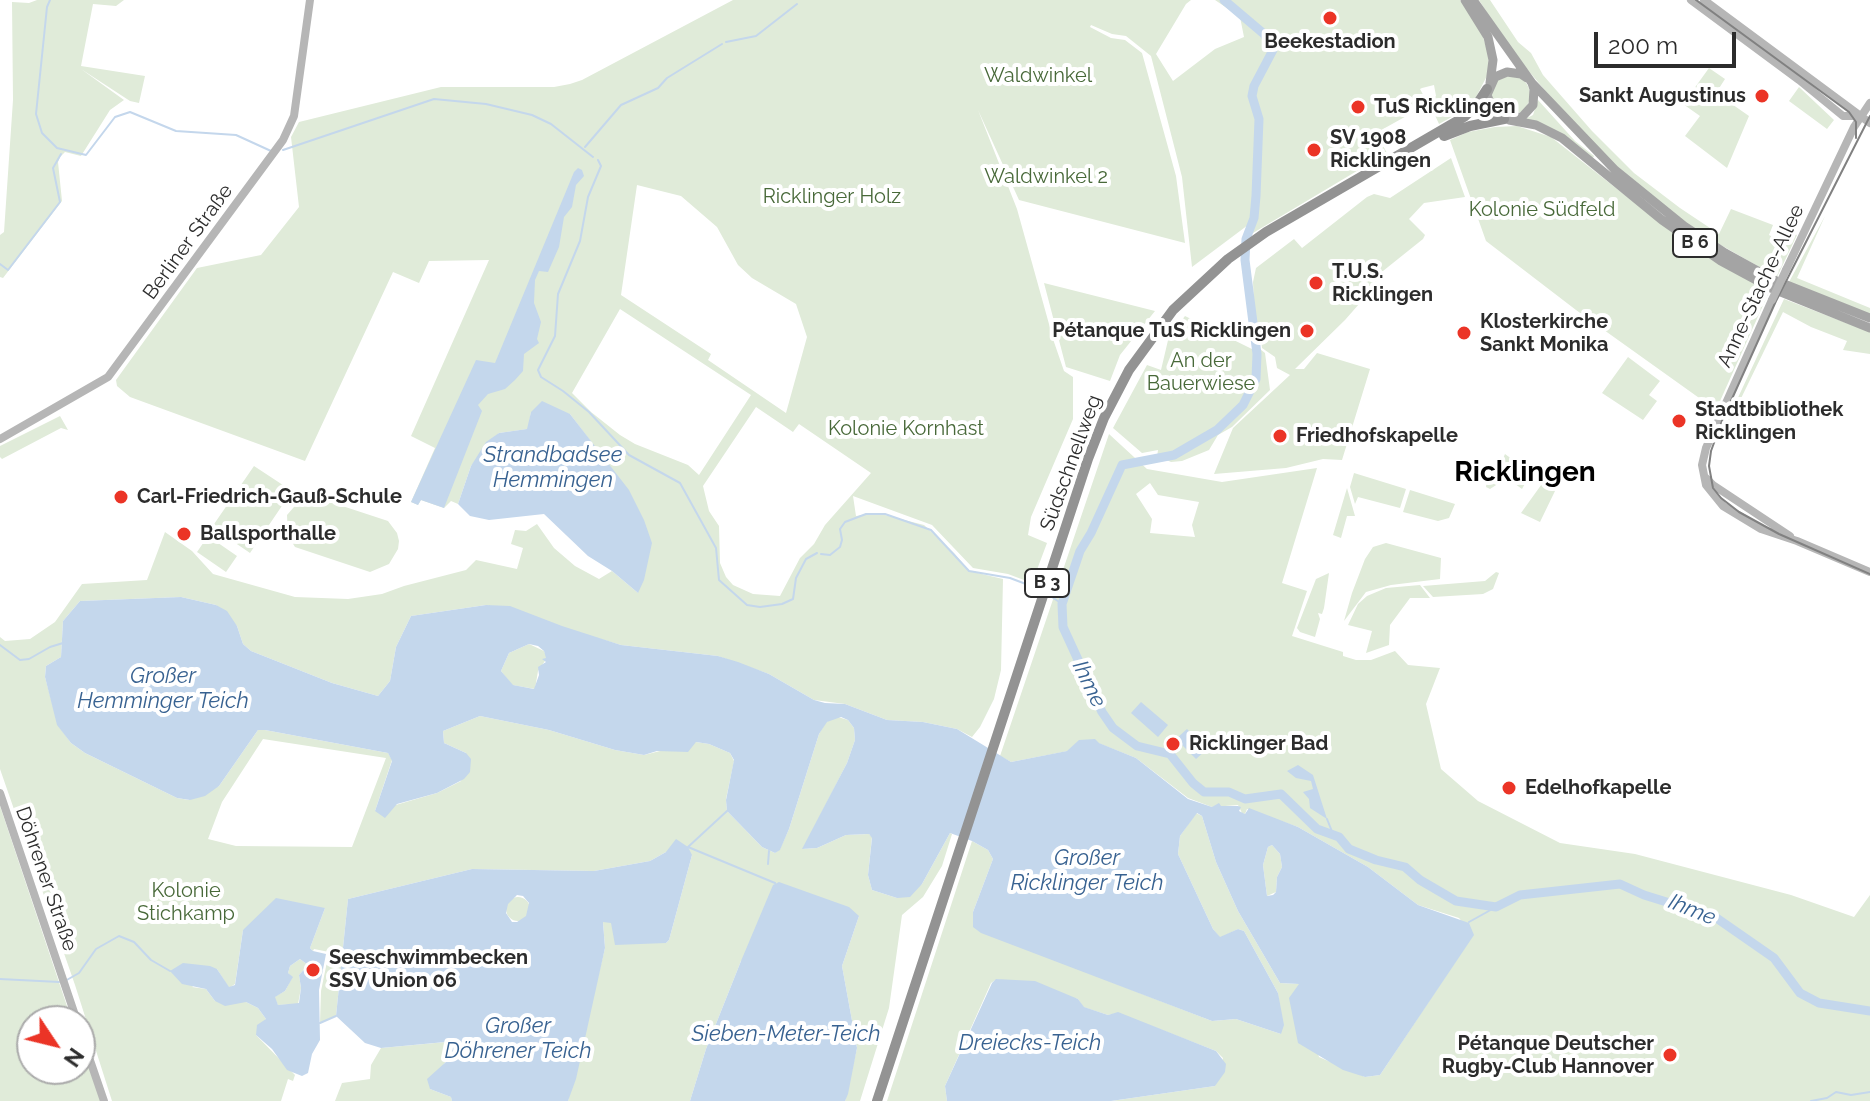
<!DOCTYPE html>
<meta charset="utf-8">
<style>
body{margin:0}
#map{position:relative;width:1870px;height:1101px;overflow:hidden;background:#fff;font-family:Raleway,sans-serif}
canvas{display:block}
.north{position:absolute;left:16px;top:1005px;width:80px;height:80px;box-sizing:border-box;background:#fff;border:2px solid #ababab;border-radius:50%;rotate:125deg;font-size:22px;font-weight:700;line-height:32px;text-align:center;color:#2c2c2c}
.north::after{content:'';display:block;margin:auto;width:28px;height:36px;background:#eb3426;clip-path:polygon(50% 0,100% 100%,50% 72%,0 100%)}
.scale{position:absolute;left:1594px;top:32px;width:142px;height:36px;box-sizing:border-box;border:4px solid #2c2c2c;border-top:0;padding-left:10px;font-size:24px;line-height:28px;white-space:nowrap;color:#2c2c2c;-webkit-text-stroke:6px #fff;paint-order:stroke}
</style>
<div id="map">
<canvas width="1870" height="1101"></canvas>
<div class="north">N</div>
<div class="scale">200 m</div>
</div>
<script>
const g = document.querySelector('canvas').getContext('2d');
g.lineJoin = 'round';
function paint(path, color) { g.fillStyle = color; g.fill(path, 'evenodd'); }
const shape = rows => new Path2D(rows.map(r => 'M' + r).join(''));
function trace(path, color, width, dash) { g.strokeStyle = color; g.lineWidth = width; g.lineCap = dash ? 'butt' : 'round'; g.setLineDash(dash || []); g.stroke(path); }
function write(font, color, halo, rows, align = 'center') {
  g.font = font + ' Raleway,sans-serif'; g.lineWidth = 8; g.setLineDash([]); g.textBaseline = 'middle'; g.strokeStyle = halo; g.fillStyle = color; for (const [text, x, y, turn = 0] of rows) {
    g.save(); g.translate(x, y); g.rotate((+turn || 0) * Math.PI / 180); g.textAlign = isNaN(turn) ? turn : align; if (halo) g.strokeText(text, 0, 0); g.fillText(text, 0, 0); g.restore();
  }
}
const green = shape([
 [37,0,124,0,116,6,93,4,81,66,145,76,139,103,130,101,81,69,124,100,110,110,81,156,65,152,60,157,58,162,62,201,3,278,0,277,0,235,4,232,13,100,12,2,29,3],
 [733,0,1191,0,1186,4,1156,54,1173,81,1215,49,1244,37,1240,17,1215,0,1460,0,1480,28,1489,55,1488,74,1475,99,1459,113,1439,124,1428,100,1436,96,1434,85,1422,88,1420,89,1426,100,1418,104,1419,109,1376,133,1387,153,1253,233,1252,222,1192,267,1182,177,1151,56,1126,36,1112,34,1091,25,1090,27,1111,38,1125,40,1142,53,1176,176,1185,243,1019,200,978,110,1017,209,1054,342,1064,371,1073,377,1073,419,1031,517,1028,535,1047,543,1032,583,1008,574,973,568,932,525,853,496,856,516,877,513,924,525,954,553,969,571,1003,579,1001,670,994,699,980,727,972,737,957,729,923,722,887,720,845,704,814,700,769,674,718,656,621,645,486,605,411,616,396,647,390,681,378,696,332,683,251,651,243,644,237,626,216,605,181,597,80,601,63,621,61,657,46,666,45,677,58,725,71,743,85,753,177,798,189,800,219,786,258,730,265,730,388,753,392,760,375,811,437,793,461,781,466,753,444,743,443,731,480,716,549,730,615,750,644,755,696,742,709,744,730,753,734,761,726,799,727,811,762,847,775,853,780,849,789,829,819,734,826,722,838,717,848,720,854,728,855,740,847,763,803,849,817,848,846,835,869,834,872,837,868,875,872,890,897,898,922,884,950,833,952,834,942,866,923,897,902,915,889,1008,860,1101,845,1101,857,1048,842,966,859,916,741,961,706,1049,690,1101,568,1101,605,948,603,922,608,921,666,943,669,940,692,855,666,852,650,861,594,871,472,869,348,899,336,1016,320,1023,321,991,329,952,314,949,313,951,310,948,325,908,243,930,235,984,229,988,217,969,192,987,206,989,215,1001,246,1002,258,1008,266,1019,256,1035,295,1075,293,1081,288,1079,281,1101,112,1101,75,985,0,769,0,637,5,641,30,639,55,622,82,584,147,580,165,532,192,551,213,574,295,597,348,599,382,594,404,586,466,570,476,560,517,569,523,548,511,544,515,530,526,531,537,524,554,548,575,566,599,579,612,571,638,593,592,443,570,414,531,412,528,429,499,433,471,466,458,504,451,501,444,508,421,500,418,505,411,502,435,448,411,436,489,260,429,261,419,283,393,272,305,461,130,397,117,386,116,380,197,268,261,255,299,207,291,137,299,122,441,87,554,87,570,84,582,80],
 [637,185,681,196,717,227,738,265,752,278,796,304,807,337,786,413,708,360,711,354,621,295],
 [620,309,751,395,699,475,688,465,635,444,620,435,591,412,572,393],
 [756,407,793,432,799,424,871,473,825,525,814,544,800,558,780,596,753,594,733,585,726,577,720,563,719,526,709,511,703,486],
 [263,739,386,758,352,847,236,846,208,839,222,802],
 [1479,0,1490,0,1518,42,1531,53,1543,75,1592,131,1634,173,1680,208,1719,234,1731,209,1773,225,1769,235,1784,243,1790,232,1797,235,1777,277,1691,228,1606,157,1562,111,1508,46],
 [1709,68,1725,79,1716,93,1749,116,1727,168,1685,136,1700,116,1683,104],
 '1490 95a20 20 0 1 1 40 0a20 20 0 1 1-40 0Z',
 [1799,87,1834,120,1827,129,1789,101],
 [1538,100,1575,141,1594,156,1593,158,1523,120,1533,115],
 [1517,126,1551,137,1677,236,1769,292,1716,410,1576,310,1486,241,1450,140,1468,132,1495,127],
 [1451,158,1465,197,1424,203,1409,219,1425,235,1423,239,1383,271,1367,295,1345,320,1295,369,1304,369,1317,353,1370,369,1342,460,1323,459,1286,468,1214,474,1233,428,1290,375,1277,368,1275,357,1262,348,1260,331,1260,349,1265,353,1270,390,1232,427,1218,435,1209,450,1182,461,1171,462,1162,458,1185,450,1218,431,1244,405,1257,379,1253,282,1256,268,1294,239,1302,248,1367,197,1374,194,1390,198],
 [1825,216,1797,278,1870,308,1870,315,1789,282],
 [1044,283,1155,311,1120,355,1110,381,1066,367],
 [1784,299,1870,332,1870,354,1843,350,1847,341,1811,327,1783,312,1730,421,1728,419],
 [1185,316,1256,351,1254,379,1242,405,1216,430,1173,454,1157,457,1158,450,1142,453,1113,428,1147,365,1161,370,1169,336],
 [1628,357,1660,381,1649,395,1657,401,1643,420,1602,393],
 [60,416,68,430,61,428,2,459,0,457,0,446],
 [1109,434,1147,469,1222,482,1317,468,1282,583,1307,591,1292,636,1343,652,1343,656,1356,660,1371,660,1395,651,1408,665,1440,668,1426,704,1441,769,1478,801,1560,843,1635,854,1791,895,1854,917,1870,895,1870,1101,1111,1101,1215,1086,1223,1058,1216,1051,1118,1013,1108,1015,1083,1007,1078,999,997,979,991,983,945,1086,947,1101,887,1101,972,841,988,850,993,859,973,912,1039,954,1212,1021,1236,1019,1281,1034,1278,993,1244,931,1238,929,1220,938,1213,929,1178,854,1180,836,1196,813,1202,816,1216,862,1238,911,1280,983,1299,984,1319,1057,1365,1077,1380,1075,1473,935,1459,918,1418,905,1368,867,1298,827,1247,809,1245,814,1242,813,1238,805,1212,807,1188,798,1136,758,1098,743,1080,740,1068,751,1011,762,1000,756],
 [1150,483,1158,495,1199,502,1192,525,1195,537,1150,533,1152,519,1136,494],
 [1505,454,1531,473,1522,489,1507,478,1490,489,1486,487,1488,470,1496,475,1502,467,1500,465],
 [254,466,292,491,250,553,212,527],
 [1354,473,1406,489,1400,508,1358,497,1355,504,1350,487],
 [1544,481,1555,491,1540,522,1521,513],
 [1347,488,1355,516,1347,516,1341,538,1333,535],
 [1410,490,1455,504,1449,518,1438,521,1403,512],
 [315,497,388,521,397,533,399,541,398,549,389,564,370,572,295,547,288,536,287,515,301,499],
 [208,536,237,556,226,572,197,552],
 [1386,543,1441,558,1440,579,1391,585,1366,592,1344,621,1352,593,1365,559,1373,547],
 [1496,572,1499,573,1493,589,1483,594,1433,597,1423,586,1485,581],
 [1329,573,1324,608,1322,614,1318,613,1320,619,1315,637,1300,632,1297,628,1316,579],
 [1420,585,1430,598,1410,598,1390,625,1389,645,1366,653,1372,631,1348,625,1358,604,1367,596,1386,588],
 [529,644,544,651,547,658,538,671,535,689,512,685,501,671,509,653],
 [0,806,72,1021,32,1021,32,1069,80,1069,80,1038,102,1101,0,1101],
 [1272,845,1280,854,1282,867,1277,877,1276,892,1267,896,1263,865,1268,847],
 '506 909a12 12 0 1 1 24 0a12 12 0 1 1-24 0Z',
 [300,959,308,965,299,975,301,988,298,1004,278,1005,274,997,285,991,292,978,288,973,290,966],
 [457,1041,430,1089,451,1097,452,1101,335,1101,342,1083,370,1079,371,1065,381,1048]
]);
const water = shape([
 [578,168,582,170,584,176,576,185,572,207,564,217,559,247,548,272,539,271,535,280,534,303,541,322,537,339,539,343,524,354,523,371,515,380,505,389,488,394,478,405,482,411,444,508,421,500,418,505,411,502,476,360,495,363,574,172],
 [542,401,570,414,629,490,644,520,652,543,644,580,638,593,612,571,588,556,544,514,489,520,470,516,458,504,471,466,486,442,499,433,527,429,531,412],
 [181,597,216,605,227,611,237,626,243,644,251,651,332,683,378,696,390,681,396,647,411,616,486,605,510,606,562,626,621,645,718,656,738,662,769,674,814,700,825,703,845,704,887,720,923,722,957,729,1011,762,1067,751,1079,740,1095,739,1099,743,1136,758,1188,799,1212,807,1219,803,1221,806,1238,806,1241,807,1239,811,1245,814,1249,808,1298,827,1368,867,1418,905,1469,923,1474,935,1380,1075,1365,1077,1343,1070,1298,1043,1289,998,1299,984,1280,983,1238,911,1216,862,1202,816,1197,813,1180,836,1178,854,1213,929,1220,937,1238,929,1244,931,1278,993,1284,1025,1281,1034,1236,1019,1212,1021,981,933,973,927,973,912,993,859,988,850,972,841,950,833,922,884,910,897,897,898,872,890,868,875,872,838,869,834,846,835,817,848,802,849,847,763,855,740,854,728,848,720,841,717,827,722,819,734,789,829,780,850,775,853,762,847,727,811,726,800,734,760,730,753,709,744,696,742,688,752,657,751,644,755,615,750,549,730,480,716,443,731,444,743,466,753,471,759,470,772,464,779,437,793,397,804,385,818,375,811,392,761,388,753,265,730,258,730,219,786,205,796,190,800,177,798,85,753,71,743,57,725,45,677,46,666,61,657,63,621,80,601],
 [529,644,538,646,544,651,546,658,542,659,546,662,538,667,539,675,534,689,513,685,501,671,509,653],
 [1272,845,1280,854,1282,867,1277,877,1276,892,1273,895,1267,896,1263,865,1268,847],
 [1141,702,1168,725,1158,737,1131,713],
 [1187,729,1207,749,1196,759,1176,739],
 [1298,765,1313,775,1327,819,1310,808,1309,799,1303,792,1313,789,1311,781,1296,778,1287,771],
 [676,839,688,847,692,855,669,940,666,943,615,945,611,923,603,922,605,948,576,1079,568,1101,452,1101,451,1097,430,1089,427,1079,447,1061,456,1041,381,1048,365,1043,336,1016,348,899,472,869,594,871,650,861,666,852],
 [517,895,523,896,529,903,526,916,517,922,512,922,506,913,508,904],
 [779,882,849,907,859,916,842,966,857,1048,848,1094,845,1101,690,1101,706,1049,741,961,773,885],
 [276,898,325,908,310,948,313,951,326,954,319,990,320,1040,312,1054,308,1073,302,1076,287,1070,272,1049,256,1035,257,1025,266,1019,258,1008,246,1002,225,1006,215,1001,206,989,182,984,170,971,183,963,210,966,217,969,229,987,235,985,243,930],
 [300,959,308,965,299,975,301,988,299,1003,278,1005,275,997,285,991,293,977,288,973,290,966],
 [996,979,1035,981,1078,999,1084,1007,1108,1015,1118,1012,1216,1051,1226,1064,1225,1072,1215,1086,1111,1101,947,1101,945,1086,992,983]
]);
const stream = shape([
 [50,0,47,7,36,114,42,133,57,148,86,155,115,117,130,112,176,131,236,135,271,151],
 [726,42,756,36,797,4],
 [585,147,621,105,658,88,667,78,722,44],
 [283,150,434,99,486,104,532,115,551,124,593,157],
 [598,160,601,166,588,197,580,241,558,294,555,336,538,370,541,377,563,391,589,412,629,455,680,483,716,548,719,580,747,605,760,607,782,604,793,599,796,578,806,559,817,553],
 [0,264,8,270,60,202,53,168,61,154],
 [821,554,830,555,840,547,842,540,840,529,845,522,866,514,885,514,931,530,969,571,1010,578,1039,589],
 [1052,597,1062,604],
 [0,645,20,660,29,659,50,647,63,643],
 [727,811,688,847,775,883],
 [1327,819,1333,834],
 [768,864,769,851],
 [1469,922,1496,907],
 [0,979,59,982],
 [65,981,79,973,96,949,119,936,134,942,151,960,170,971],
 [320,1023,336,1016],
 [1811,1101,1827,1098,1836,1092,1851,1095,1870,1092]
]);
const river = shape([
 [1224,0,1264,34,1273,50,1254,86,1252,96,1259,119,1256,196,1254,218,1246,239,1245,260,1257,354,1256,379,1243,405,1217,430,1174,455,1122,465,1091,533,1080,551,1062,604,1063,627,1102,712,1113,728,1137,746,1170,754,1193,783,1204,792,1229,792,1245,799,1281,794,1317,829,1339,837,1349,849,1376,860,1405,867,1420,880,1456,901,1496,907,1520,895,1620,884,1644,895,1715,917,1774,958,1800,993,1819,1003,1870,1011]
]);
const secondary = shape([
 [1691,0,1799,80,1843,116,1860,116],
 [1704,0,1870,123],
 [1786,270,1854,127,1870,103],
 [1772,300,1706,448,1702,465,1706,485,1723,506,1761,529,1797,541,1870,572],
 [0,439,108,377,283,140,294,116,310,0],
 [1706,478,1713,485,1790,536],
 [0,793,77,1021],
 [80,1031,104,1101]
]);
const primary = shape([
 [1465,0,1488,37,1493,60,1490,83],
 [1473,0,1532,83,1534,89,1533,105,1522,117,1504,119,1494,113,1487,95,1495,77,1507,72,1521,74,1527,78],
 [1532,83,1615,170,1684,226,1725,253,1774,280,1870,318],
 [1509,120,1536,125,1562,138,1662,220,1721,261,1771,288,1870,328]
]);
const highway = shape([
 [1444,136,1470,126,1504,119],
 [877,1101,1088,459,1104,418,1129,370,1173,310,1228,259,1266,232,1464,117,1476,106,1487,89]
]);
const tram = shape([
 [1696,0,1849,112,1856,122,1856,138],
 [1870,116,1776,301,1722,421,1711,451,1709,466,1713,488,1721,498,1739,512,1779,534,1870,574]
]);
const secondaryBridge = shape([
 [1772,300,1786,270]
]);
const markers = [
 [1330,18,8,"#eb3426"],
 [1762,96,8,"#eb3426"],
 [1358,107,8,"#eb3426"],
 [1314,150,8,"#eb3426"],
 [1316,283,8,"#eb3426"],
 [1307,331,8,"#eb3426"],
 [1464,333,8,"#eb3426"],
 [1679,421,8,"#eb3426"],
 [1280,436,8,"#eb3426"],
 [121,497,8,"#eb3426"],
 [184,534,8,"#eb3426"],
 [1173,744,8,"#eb3426"],
 [1509,788,8,"#eb3426"],
 [313,970,8,"#eb3426"],
 [1670,1055,8,"#eb3426"]
];
const shields = [
 [1695,243,44],
 [1047,583,44]
];
const shieldNames = [
 ["B 6",1695,243],
 ["B 3",1047,583]
];
const poiNames = [
 ["Beekestadion",1330,42,"center"],
 ["Sankt Augustinus",1746,96,"right"],
 ["TuS Ricklingen",1374,107],
 ["SV 1908",1330,138],
 ["Ricklingen",1330,161],
 ["T.U.S.",1332,272],
 ["Ricklingen",1332,295],
 ["Klosterkirche",1480,322],
 ["Sankt Monika",1480,345],
 ["Pétanque TuS Ricklingen",1291,331,"right"],
 ["Stadtbibliothek",1695,410],
 ["Ricklingen",1695,433],
 ["Friedhofskapelle",1296,436],
 ["Carl-Friedrich-Gauß-Schule",137,497],
 ["Ballsporthalle",200,534],
 ["Ricklinger Bad",1189,744],
 ["Edelhofkapelle",1525,788],
 ["Seeschwimmbecken",329,958],
 ["SSV Union 06",329,981],
 ["Pétanque Deutscher",1654,1044,"right"],
 ["Rugby-Club Hannover",1654,1067,"right"]
];
const parkNames = [
 ["Waldwinkel",1038,76],
 ["Waldwinkel 2",1046,177],
 ["Ricklinger Holz",832,197],
 ["Kolonie Südfeld",1542,210],
 ["An der",1201,361],
 ["Bauerwiese",1201,384],
 ["Kolonie Kornhast",906,429],
 ["Kolonie",186,891],
 ["Stichkamp",186,914]
];
const streetNames = [
 ["Berliner Straße",188,242,-54],
 ["Anne-Stache-Allee",1761,286,-65],
 ["Südschnellweg",1071,463,-70],
 ["Döhrener Straße",46,879,71]
];
const waterNames = [
 ["Strandbadsee",553,455],
 ["Hemmingen",553,480],
 ["Großer",163,676],
 ["Hemminger Teich",163,701],
 ["Ihme",1089,684,64],
 ["Großer",1087,858],
 ["Ricklinger Teich",1087,883],
 ["Ihme",1692,910,22],
 ["Großer",518,1026],
 ["Döhrener Teich",518,1051],
 ["Sieben-Meter-Teich",786,1034],
 ["Dreiecks-Teich",1030,1043]
];
const districtNames = [
 ["Ricklingen",1525,473]
];
paint(green, '#e0ebd9');
paint(water, '#c4d7ec');
trace(stream, '#c4d7ec', 2);
trace(river, '#c4d7ec', 9);
trace(secondary, '#b6b6b6', 8);
trace(primary, '#a4a4a4', 9);
trace(highway, '#939393', 10);
trace(tram, '#818181', 2);
trace(secondaryBridge, '#b6b6b6', 8);
for (const [x, y, r, color] of markers) { const dot = new Path2D(); dot.arc(x, y, r, 0, 2 * Math.PI); g.fillStyle = color; g.fill(dot); trace(dot, '#fff', 3); }
for (const [x, y, w] of shields) { const box = new Path2D(); box.roundRect(x - w / 2, y - 14, w, 28, 6); g.fillStyle = '#fff'; g.fill(box); trace(box, '#2c2c2c', 2); }
write('bold 18px', '#2c2c2c', null, shieldNames);
write('bold 20px', '#2c2c2c', '#fff', poiNames, 'left');
write('20px', '#486939', '#fff', parkNames);
write('20px', '#2c2c2c', '#fff', streetNames);
write('italic 22px', '#386291', '#fff', waterNames);
write('bold 28px', '#000', '#fff', districtNames);
</script>
